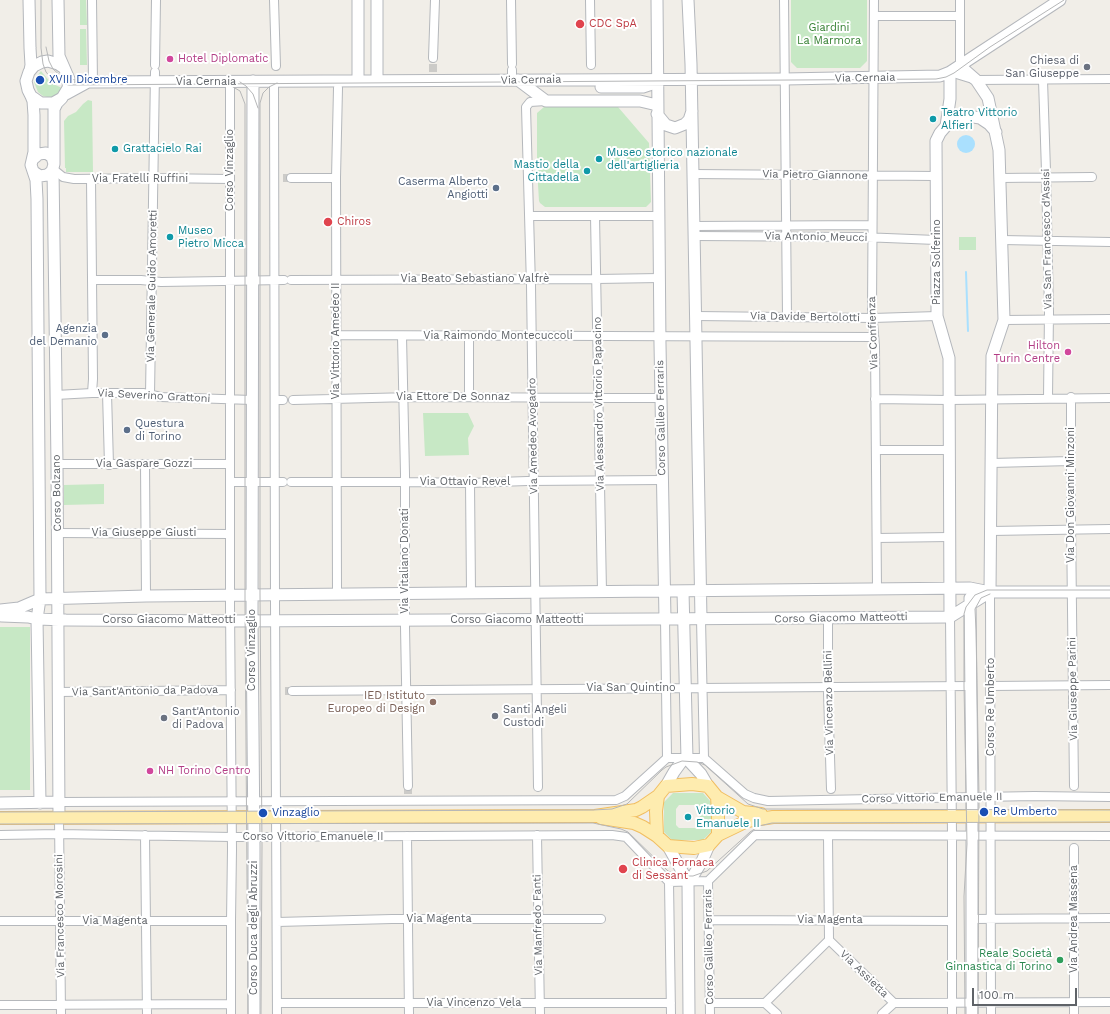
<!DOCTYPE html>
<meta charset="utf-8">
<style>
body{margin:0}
#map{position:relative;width:1110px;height:1014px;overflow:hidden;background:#f1eee8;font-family:"Work Sans",sans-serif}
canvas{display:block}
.scale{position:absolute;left:972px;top:988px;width:105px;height:18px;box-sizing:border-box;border:2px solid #5f6368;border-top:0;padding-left:5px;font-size:12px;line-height:14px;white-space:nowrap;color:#5f6368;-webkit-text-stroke:3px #fff;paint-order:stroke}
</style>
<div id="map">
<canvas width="1110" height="1014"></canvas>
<div class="scale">100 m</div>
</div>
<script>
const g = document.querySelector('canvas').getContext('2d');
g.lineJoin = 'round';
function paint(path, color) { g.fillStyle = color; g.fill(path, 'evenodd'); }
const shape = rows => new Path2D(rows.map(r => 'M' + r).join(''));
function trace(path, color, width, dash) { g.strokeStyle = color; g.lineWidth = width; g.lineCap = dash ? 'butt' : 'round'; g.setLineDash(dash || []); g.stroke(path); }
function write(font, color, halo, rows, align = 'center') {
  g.font = font + ' "Work Sans",sans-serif'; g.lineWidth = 4; g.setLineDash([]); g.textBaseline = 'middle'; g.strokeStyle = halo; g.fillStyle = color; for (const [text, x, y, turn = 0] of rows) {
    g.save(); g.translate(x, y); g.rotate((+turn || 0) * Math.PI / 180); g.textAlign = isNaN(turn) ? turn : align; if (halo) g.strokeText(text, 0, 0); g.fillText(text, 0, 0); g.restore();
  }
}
const green = shape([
 [80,0,86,0,87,25,80,25],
 [791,0,867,0,867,61,860,68,797,68,791,62],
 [80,29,86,29,87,65,80,65],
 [41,71,51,83,62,88,58,94,52,97,47,97,43,96,38,92,34,82,35,78],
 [88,100,92,101,93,172,66,172,66,168,65,168,64,121,68,116,76,112,83,104],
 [544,107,618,107,649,143,651,202,646,207,545,207,540,203,539,201,537,168,537,113],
 [959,237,976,237,976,250,959,250],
 [423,413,468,413,474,426,468,438,469,455,425,456],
 [104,484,104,504,64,505,64,485],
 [0,627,30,627,30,790,0,790],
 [673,793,703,793,711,802,711,832,703,840,672,840,664,832,664,802],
 [679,805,696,805,700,808,700,825,695,828,679,828,676,825,676,809]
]);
const water = shape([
 '957 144a9 9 0 1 1 18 0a9 9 0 1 1-18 0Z'
]);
const stream = shape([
 [966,272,968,331]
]);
const streetTunnel = shape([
 [433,72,433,58],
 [283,178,291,178],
 [285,691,292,691],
 [408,786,408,796]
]);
const street = shape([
 [92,0,93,82],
 [274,0,276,66],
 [511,0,512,64],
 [590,0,591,65],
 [784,0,787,317],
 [874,0,872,310,875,346,877,589],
 [874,16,959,16],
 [433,58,435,0],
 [155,65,156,0],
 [959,69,960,66,960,0],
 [950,72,976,80,1110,79],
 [512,80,512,70],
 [1043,80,1046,171,1049,312,1048,398],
 [274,81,275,602,277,1014],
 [230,82,230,607,232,849,231,921,231,1014],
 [53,169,63,177,74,179,153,178,230,179],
 [693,174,936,176],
 [291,178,336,178],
 [1000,178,1092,177],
 [91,179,93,379,92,393],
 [530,216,659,216],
 [595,216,602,592],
 [694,226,872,225],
 [695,236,862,237,936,240],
 [1002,240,1110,242],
 [92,280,141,280,161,282,284,280],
 [291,280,596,279,660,278],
 [696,316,873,318,937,316],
 [1004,320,1110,319],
 [336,335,874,337],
 [402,336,405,474,405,627,408,786],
 [469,336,469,397],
 [107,393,109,465],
 [56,395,92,393,143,393,161,397,252,400],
 [150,395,155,72],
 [1071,397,1071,521,1074,786],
 [875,399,949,400,1110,398],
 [275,400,283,400],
 [293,400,411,397,661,398],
 [876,450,949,450],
 [992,463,1071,461],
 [57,464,230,464],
 [145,464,146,596],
 [230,482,283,482],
 [291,482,405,482,470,483,527,481,662,480],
 [470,483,471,592],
 [991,531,1110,529],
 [58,533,230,534],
 [877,538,949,537],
 [990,592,991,1014],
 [337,593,336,178,338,88],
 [950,617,952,835,952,1014],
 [828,618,828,692,831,789],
 [665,619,667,758],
 [701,619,704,758],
 [990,686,1110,685],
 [292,691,971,686],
 [58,692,231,690],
 [538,787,531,286,526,107,530,102,546,101],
 [59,802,616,800,625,796,667,758,704,758,745,794,754,798,768,801,1034,796,1110,797],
 [59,818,61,1014],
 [0,835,59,834,232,837,612,835,626,837,669,882,708,881,755,835,1110,836],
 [145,835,147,1014],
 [537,835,540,1014],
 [407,836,409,1014],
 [828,836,829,940],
 [1074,848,1074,1014],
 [708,881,710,1014],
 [669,882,671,1014],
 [972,919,1110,918],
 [709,920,951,921],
 [0,921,231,921],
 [277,922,392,919,601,919],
 [829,940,894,1003,1110,1002],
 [277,1003,671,1003],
 [710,1003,765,1003,777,1014],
 [765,1003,829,940],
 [0,1005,231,1004],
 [882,1014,894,1003]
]);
const secondary = shape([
 [29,0,30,48,31,65,30,70],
 [58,0,59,56,69,79,68,88,62,98,53,103,41,103,31,96,28,90,26,81,29,72,34,66,42,62,48,61,58,64,64,68],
 [358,0,358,81],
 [377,0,377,81],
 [657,0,660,344,665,619],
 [688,0,691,64,701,619],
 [960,66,976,80,988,98,999,150,1004,320,992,356,990,592],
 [518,80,546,101,640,101,657,105],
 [253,81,252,620,254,845,254,1014],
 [601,87,643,87,658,82],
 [66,94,88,82,93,82,785,79,940,76,950,72,1060,0],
 [31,96,33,101,34,115,34,152,31,165,36,180,37,199,40,599,37,619,40,803],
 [657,114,666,125,675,128,685,124,689,120,692,111],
 [946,126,950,99,950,72],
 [33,159,39,154,46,153,52,157,54,164,52,171,47,175,40,176,34,172],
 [54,164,54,109,57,103,62,98],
 [53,169,57,464,59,818],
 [683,591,687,759,701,774,708,786],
 [970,598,972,798,972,1014],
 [0,610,19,608,40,599,146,596,970,588,990,592,1110,592],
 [2,616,28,617,37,619,66,620,230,621,652,619,950,617,990,592],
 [950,617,949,358,937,316,937,309,936,141,940,133,946,126,959,118,967,116,980,118,989,124,996,132],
 [666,786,674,772,682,761,687,759],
 [0,803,59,802],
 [668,846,688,882,689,1014],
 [688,882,693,876,702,861,709,845]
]);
const primary = shape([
 [717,797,743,812,761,814],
 [0,818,595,816,636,810,642,807,658,796],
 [601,818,634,823,643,827,657,836,668,846,694,848,709,845,718,835,718,811,717,797,708,786,692,784,666,786,658,796,656,811,657,836],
 [718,835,747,821,773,817,1110,816]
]);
const tram = shape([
 [41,0,41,48,43,64,46,72,51,78,60,83,69,85,936,79,946,77,954,73,990,47,1064,0],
 [46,47,49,61,53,69,62,77,69,79,76,80],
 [240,82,246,86,253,94,258,108],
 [228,84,240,91,245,104,245,607,248,1014],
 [0,812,593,810,612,809,627,804,662,770,666,767,682,761,697,762,705,765,748,804,763,809,1110,810],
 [0,824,593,823,621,829,628,832,668,871,678,875,686,876,693,876,707,871,750,832,759,826,772,823,1110,822],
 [261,1014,262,845,260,594,260,103,263,93,269,87,277,83],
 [965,1014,964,896,967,844,964,686,964,614,966,607,975,595,987,590,1110,590],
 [978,1014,979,797,976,630,975,609,981,598,990,594]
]);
const markers = [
 [580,24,5,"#e0444e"],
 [170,59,4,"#d1479c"],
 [1087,67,4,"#6b7280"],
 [40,80,5,"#1a4fb4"],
 [933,119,4,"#0f9aa8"],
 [115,149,4,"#0f9aa8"],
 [599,159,4,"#0f9aa8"],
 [587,171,4,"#0f9aa8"],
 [496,188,4,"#5c6f8a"],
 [328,222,5,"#e0444e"],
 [170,237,4,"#0f9aa8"],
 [105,335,4,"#5c6f8a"],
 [1068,352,4,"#d1479c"],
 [127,430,4,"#5c6f8a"],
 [433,702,4,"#8d6e63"],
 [495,716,4,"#6b7280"],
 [164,718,4,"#6b7280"],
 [150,771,4,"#d1479c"],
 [984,812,5,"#1a4fb4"],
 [263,813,5,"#1a4fb4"],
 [688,817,4,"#0f9aa8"],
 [623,869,5,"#e0444e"],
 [1060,960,4,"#2e9e5b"]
];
const healthNames = [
 ["CDC SpA",589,24],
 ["Chiros",337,222],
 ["Clinica Fornaca",632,863],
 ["di Sessant",632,876]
];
const parkNames = [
 ["Giardini",829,28],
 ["La Marmora",829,41]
];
const hotelNames = [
 ["Hotel Diplomatic",178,59],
 ["Hilton",1060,346,"right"],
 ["Turin Centre",1060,359,"right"],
 ["NH Torino Centro",158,771]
];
const worshipNames = [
 ["Chiesa di",1079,61,"right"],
 ["San Giuseppe",1079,74,"right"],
 ["Santi Angeli",503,710],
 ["Custodi",503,723],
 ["Sant'Antonio",172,712],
 ["di Padova",172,725]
];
const streetNames = [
 ["Via Cernaia",865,78,-1],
 ["Via Cernaia",531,80,-1],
 ["Via Cernaia",206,82],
 ["Corso Vinzaglio",230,170,-90],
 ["Via Pietro Giannone",815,175,1],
 ["Via Fratelli Ruffini",140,179],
 ["Via Antonio Meucci",816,237,1],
 ["Via San Francesco d'Assisi",1047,239,-91],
 ["Piazza Solferino",937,262,-90],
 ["Via Beato Sebastiano Valfrè",475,279],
 ["Via Generale Guido Amoretti",152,286,-89],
 ["Via Davide Bertolotti",805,317,1],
 ["Via Confienza",873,333,-92],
 ["Via Raimondo Montecuccoli",498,336],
 ["Via Vittorio Amedeo II",336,341,-90],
 ["Via Severino Grattoni",154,396,3],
 ["Via Ettore De Sonnaz",453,397],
 ["Via Alessandro Vittorio Papacino",599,404,-91],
 ["Corso Galileo Ferraris",661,418,-91],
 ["Via Amedeo Avogadro",533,436,-91],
 ["Via Gaspare Gozzi",144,464],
 ["Via Ottavio Revel",465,482],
 ["Corso Bolzano",57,493,-91],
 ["Via Don Giovanni Minzoni",1071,495,-90],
 ["Via Giuseppe Giusti",144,533],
 ["Via Vitaliano Donati",405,561,-90],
 ["Corso Giacomo Matteotti",841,618,-1],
 ["Corso Giacomo Matteotti",169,620],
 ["Corso Giacomo Matteotti",517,620],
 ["Corso Vinzaglio",252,650,-90],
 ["Via San Quintino",631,688],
 ["Via Giuseppe Parini",1073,689,-91],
 ["Via Sant'Antonio da Padova",145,691,-1],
 ["Via Vincenzo Bellini",829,703,-91],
 ["Corso Re Umberto",991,707,-90],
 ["Corso Vittorio Emanuele II",932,798,-1],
 ["Corso Vittorio Emanuele II",313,837],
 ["Via Francesco Morosini",60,916,-91],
 ["Via Magenta",439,919],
 ["Via Andrea Massena",1074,919,-90],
 ["Via Magenta",830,920],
 ["Via Magenta",115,921],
 ["Via Manfredo Fanti",538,925,-91],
 ["Corso Duca degli Abruzzi",254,928,-90],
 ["Corso Galileo Ferraris",709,947,-91],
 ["Via Assietta",864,974,44],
 ["Via Vincenzo Vela",474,1003]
];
const transitNames = [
 ["XVIII Dicembre",49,80],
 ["Re Umberto",993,812],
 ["Vinzaglio",272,813]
];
const cultureNames = [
 ["Teatro Vittorio",941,113],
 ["Alfieri",941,126],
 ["Grattacielo Rai",123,149],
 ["Museo storico nazionale",607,153],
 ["dell'artiglieria",607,166],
 ["Mastio della",579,165,"right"],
 ["Cittadella",579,178,"right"],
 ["Museo",178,231],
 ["Pietro Micca",178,244],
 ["Vittorio",696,811],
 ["Emanuele II",696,824]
];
const serviceNames = [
 ["Caserma Alberto",488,182],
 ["Angiotti",488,195],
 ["Agenzia",97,329],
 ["del Demanio",97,342],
 ["Questura",135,424,"left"],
 ["di Torino",135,437,"left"]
];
const educationNames = [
 ["IED Istituto",425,696],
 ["Europeo di Design",425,709]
];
const leisureNames = [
 ["Reale Società",1052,954],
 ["Ginnastica di Torino",1052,967]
];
paint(green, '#c7e8c5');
paint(water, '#aae0fe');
trace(stream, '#aae0fe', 2);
trace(streetTunnel, '#cccbc8', 8, [8, 4]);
trace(street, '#b5b8bc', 10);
trace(secondary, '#b4b7bc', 13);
trace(primary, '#f1be61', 14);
trace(street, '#fff', 8);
trace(secondary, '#fff', 11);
trace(primary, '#feecaf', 12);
trace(tram, '#b6b7b8', 1);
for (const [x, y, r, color] of markers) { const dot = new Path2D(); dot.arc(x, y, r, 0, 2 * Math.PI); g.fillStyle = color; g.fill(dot); trace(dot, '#fff', 1.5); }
write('11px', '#be3a42', '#fff', healthNames, 'left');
write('11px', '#378134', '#fff', parkNames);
write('11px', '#b23c85', '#fff', hotelNames, 'left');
write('11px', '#5b616d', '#fff', worshipNames, 'left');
write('11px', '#5f6368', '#fff', streetNames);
write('11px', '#164399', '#fff', transitNames, 'left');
write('11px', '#0d838f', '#fff', cultureNames, 'left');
write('11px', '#4e5e75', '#fff', serviceNames, 'right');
write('11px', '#785e54', '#fff', educationNames, 'right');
write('11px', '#27864d', '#fff', leisureNames, 'right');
</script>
